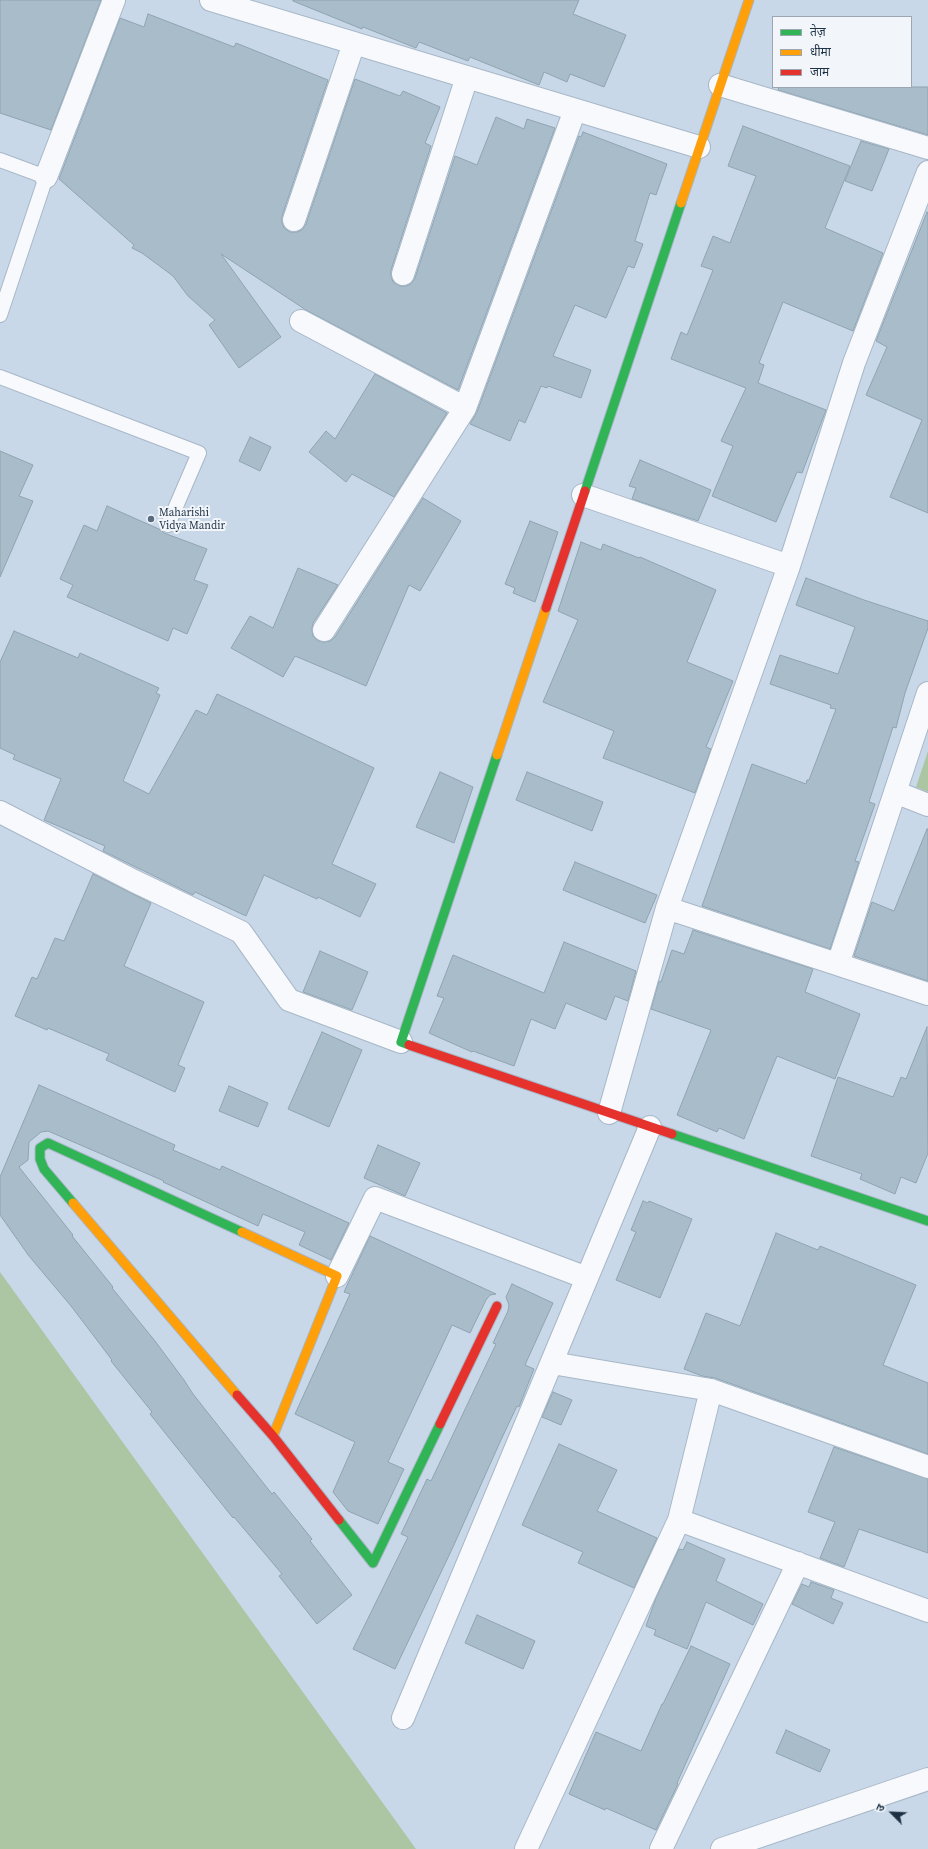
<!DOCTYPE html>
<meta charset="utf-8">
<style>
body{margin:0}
#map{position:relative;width:928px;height:1849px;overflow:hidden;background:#c9d8e8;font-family:"Source Serif 4","Noto Sans Devanagari",serif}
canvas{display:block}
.legend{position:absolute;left:772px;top:16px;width:140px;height:72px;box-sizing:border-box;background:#f2f6fb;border:1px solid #9da7b2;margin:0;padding:5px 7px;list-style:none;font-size:12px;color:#1e3144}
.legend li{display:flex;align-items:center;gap:8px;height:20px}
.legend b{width:20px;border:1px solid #9da7b2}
.north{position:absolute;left:872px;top:1793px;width:40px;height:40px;-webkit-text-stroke:3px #f2f6fb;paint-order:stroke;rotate:294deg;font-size:11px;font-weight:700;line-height:16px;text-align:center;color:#1e3144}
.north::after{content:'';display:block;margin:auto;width:14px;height:18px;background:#1e3144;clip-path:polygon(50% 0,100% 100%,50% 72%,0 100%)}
</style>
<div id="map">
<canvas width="928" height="1849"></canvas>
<ul class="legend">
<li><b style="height:5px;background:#30b455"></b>तेज़</li>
<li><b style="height:5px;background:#ff9f0a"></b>धीमा</li>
<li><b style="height:5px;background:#e5322d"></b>जाम</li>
</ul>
<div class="north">उ</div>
</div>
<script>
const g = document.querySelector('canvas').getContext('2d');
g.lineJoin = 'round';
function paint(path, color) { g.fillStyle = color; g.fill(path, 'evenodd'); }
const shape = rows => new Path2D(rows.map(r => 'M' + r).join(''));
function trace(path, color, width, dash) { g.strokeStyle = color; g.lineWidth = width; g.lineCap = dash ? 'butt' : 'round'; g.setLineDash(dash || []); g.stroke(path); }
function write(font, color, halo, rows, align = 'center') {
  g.font = font + ' "Source Serif 4",serif'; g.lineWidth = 4; g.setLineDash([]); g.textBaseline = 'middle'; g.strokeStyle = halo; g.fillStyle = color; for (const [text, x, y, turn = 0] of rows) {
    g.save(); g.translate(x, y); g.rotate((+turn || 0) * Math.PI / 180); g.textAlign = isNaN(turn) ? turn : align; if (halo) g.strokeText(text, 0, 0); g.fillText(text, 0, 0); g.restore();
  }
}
const green = shape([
 [928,751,928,792,916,787],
 [0,1272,416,1849,0,1849]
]);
const building = shape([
 [0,0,101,0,51,130,0,113,0,0],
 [293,0,579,0,573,14,626,35,604,87,570,74,567,82,544,72,539,85,470,57,468,61,419,42,416,48,363,27,362,29,293,1,293,0],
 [148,14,234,47,236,43,328,80,282,216,282,222,284,228,290,232,297,232,302,230,306,224,355,79,400,96,403,91,440,107,425,143,431,146,391,270,391,276,393,282,400,286,406,286,411,284,415,278,455,156,477,165,496,117,524,129,527,119,555,128,458,390,306,310,221,254,281,337,239,368,209,325,215,320,188,296,173,276,142,253,132,248,134,245,59,179,120,18,144,27,148,14],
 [779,87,928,87,928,135,778,90,779,87],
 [743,126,850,166,825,228,883,253,853,331,783,302,759,363,764,365,758,383,826,410,802,473,797,472,776,522,712,496,733,446,721,441,746,388,671,359,681,332,687,335,713,270,701,266,713,236,730,243,756,176,728,166,743,126],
 [583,132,667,164,656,195,650,193,635,241,643,244,634,268,628,266,606,318,575,305,553,356,591,370,581,398,548,386,547,388,541,386,525,423,519,420,510,441,470,424,477,412,579,136,581,137,583,132],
 [861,141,889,149,872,191,845,181,861,141],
 [927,212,928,213,928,513,890,497,922,420,866,395,887,347,876,341,927,212],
 [375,374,447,413,394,497,352,474,346,482,309,452,326,431,335,439,375,374],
 [250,437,271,447,260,471,239,461,250,437],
 [0,451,33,465,19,496,33,501,0,577,0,451],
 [640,460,711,490,698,521,632,499,636,488,629,486,640,460],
 [423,498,461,521,420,591,409,585,366,686,295,656,283,677,231,648,250,616,273,628,298,568,338,585,313,623,312,629,313,636,318,641,324,642,330,641,335,637,423,498],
 [107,506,161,530,164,533,207,549,194,580,208,585,187,634,173,628,168,641,67,597,73,585,60,579,84,525,97,531,107,506],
 [530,521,558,532,535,602,513,593,515,588,505,584,530,521],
 [581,542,601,550,603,544,639,558,640,557,716,590,687,662,733,681,706,747,711,749,695,793,603,758,614,731,543,702,578,620,558,611,581,542],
 [806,578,864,600,928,621,928,628,905,693,896,728,893,727,869,802,875,804,855,861,859,862,830,949,702,906,752,764,806,784,807,780,809,780,836,709,830,708,831,705,770,684,780,655,838,674,855,627,796,605,806,578],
 [14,631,78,658,80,653,159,688,156,693,160,695,123,781,149,794,196,710,207,715,217,694,374,768,332,864,376,884,360,917,318,897,317,899,264,875,246,916,195,892,193,895,103,851,105,846,44,820,61,779,13,759,15,755,0,748,0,662,14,631],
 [440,772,473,787,454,843,416,827,440,772],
 [527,772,603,802,592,831,516,800,527,772],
 [927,829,928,829,928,981,854,956,872,902,894,911,927,829],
 [575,862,657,895,645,923,563,890,575,862],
 [93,874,151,903,124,966,204,1002,178,1065,185,1068,175,1092,106,1060,109,1054,48,1028,47,1030,15,1016,32,977,37,979,55,938,64,941,93,874],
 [693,930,813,969,805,992,860,1014,835,1079,777,1056,744,1139,719,1128,717,1132,677,1115,711,1030,651,1009,659,981,661,982,672,950,684,954,693,930],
 [564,942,636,971,628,1001,615,996,606,1020,566,1003,555,1029,531,1019,514,1066,473,1051,472,1052,429,1033,444,998,437,996,453,955,544,993,564,942],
 [320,951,368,972,352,1010,303,992,320,951],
 [927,1027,928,1153,916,1183,901,1177,895,1194,860,1179,862,1174,811,1156,838,1077,893,1097,901,1077,906,1079,927,1027],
 [322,1032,362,1050,329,1127,288,1109,322,1032],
 [39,1085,175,1145,173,1150,220,1170,222,1166,349,1223,331,1260,299,1245,305,1232,263,1214,258,1226,163,1182,164,1181,48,1131,41,1132,29,1142,28,1160,19,1167,73,1235,72,1236,113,1287,112,1288,155,1341,184,1380,193,1394,272,1494,274,1492,312,1539,310,1541,352,1595,317,1624,279,1576,282,1574,234,1517,233,1518,150,1414,152,1412,111,1361,112,1360,71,1306,29,1256,0,1215,0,1177,39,1085],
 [229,1086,268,1103,258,1127,219,1111,229,1086],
 [378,1145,420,1163,405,1196,364,1178,378,1145],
 [643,1201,648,1203,649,1201,692,1219,660,1298,616,1280,636,1232,631,1230,643,1201],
 [776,1233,818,1250,820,1246,916,1285,883,1365,928,1383,928,1454,715,1378,702,1376,684,1369,706,1313,740,1326,776,1233],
 [370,1236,496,1294,490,1295,486,1300,470,1333,452,1325,388,1462,404,1469,378,1524,348,1511,333,1492,355,1442,295,1414,350,1294,344,1292,370,1236],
 [512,1284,553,1303,525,1365,534,1369,519,1407,517,1406,500,1442,453,1547,395,1669,353,1649,408,1537,401,1534,427,1479,431,1481,496,1344,493,1343,508,1311,509,1305,506,1297,512,1284],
 [553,1392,572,1400,561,1425,542,1417,553,1392],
 [559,1444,617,1470,597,1511,657,1538,634,1588,578,1563,583,1552,522,1525,559,1444],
 [834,1447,928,1479,928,1553,859,1529,844,1567,820,1558,835,1522,808,1512,834,1447],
 [687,1542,725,1559,716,1581,763,1604,753,1625,706,1602,687,1649,654,1635,656,1630,646,1626,656,1598,679,1549,683,1550,687,1542],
 [811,1582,834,1590,831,1598,843,1603,833,1624,792,1604,802,1584,809,1587,811,1582],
 [477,1615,535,1641,523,1669,465,1643,477,1615],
 [691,1646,730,1664,677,1783,678,1784,656,1830,606,1808,605,1810,569,1794,596,1732,641,1751,662,1704,663,1704,691,1646],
 [786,1730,830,1750,820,1772,776,1753,786,1730]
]);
const lane = shape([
 [0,160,46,177,0,315],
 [0,377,199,453,168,525]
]);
const street = shape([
 [211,0,699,147],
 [720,85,928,148],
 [46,177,114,0],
 [294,220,354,43],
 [403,274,467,77],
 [301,321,465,408],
 [583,495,789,566],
 [324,630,465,408,575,110],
 [895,792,928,805],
 [0,812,134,881,241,932,289,1000,401,1042],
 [667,908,928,994],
 [838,964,928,693],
 [609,1113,667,908,789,566,854,363,928,172],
 [337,1276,375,1198,587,1278],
 [552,1363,711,1390,928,1467],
 [679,1520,928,1611],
 [403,1718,650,1127],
 [526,1849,679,1520,711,1390],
 [661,1849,798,1563],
 [722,1849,928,1779]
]);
const fast = shape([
 [585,491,681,203],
 [409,1045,401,1042,497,755],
 [672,1134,928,1221],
 [73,1203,44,1169,40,1159,40,1148,48,1143,242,1232],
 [339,1520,373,1563,440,1424]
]);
const slow = shape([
 [681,203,749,0],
 [497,755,546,608],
 [73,1203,237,1395],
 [242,1232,337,1276,273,1436]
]);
const jam = shape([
 [546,608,585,491],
 [409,1045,672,1134],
 [237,1395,273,1436,339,1520],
 [440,1424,497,1306]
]);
const markers = [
 [151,519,4,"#5a6b7d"]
];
const poiNames = [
 ["Maharishi",159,513],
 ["Vidya Mandir",159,526]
];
paint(green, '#acc5a2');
paint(building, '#a8bcc9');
trace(building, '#8fa3b0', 1);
trace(lane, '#a7b7c7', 16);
trace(street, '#a7b7c7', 24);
trace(fast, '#a7b7c7', 11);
trace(slow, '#a7b7c7', 11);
trace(jam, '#a7b7c7', 11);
trace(lane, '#f7f9fc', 14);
trace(street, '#f7f9fc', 22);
trace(fast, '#30b455', 9);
trace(slow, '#ff9f0a', 9);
trace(jam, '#e5322d', 9);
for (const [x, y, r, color] of markers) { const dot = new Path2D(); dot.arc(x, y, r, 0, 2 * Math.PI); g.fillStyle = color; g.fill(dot); trace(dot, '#f2f6fb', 1.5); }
write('11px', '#1e3144', '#f2f6fb', poiNames, 'left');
</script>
